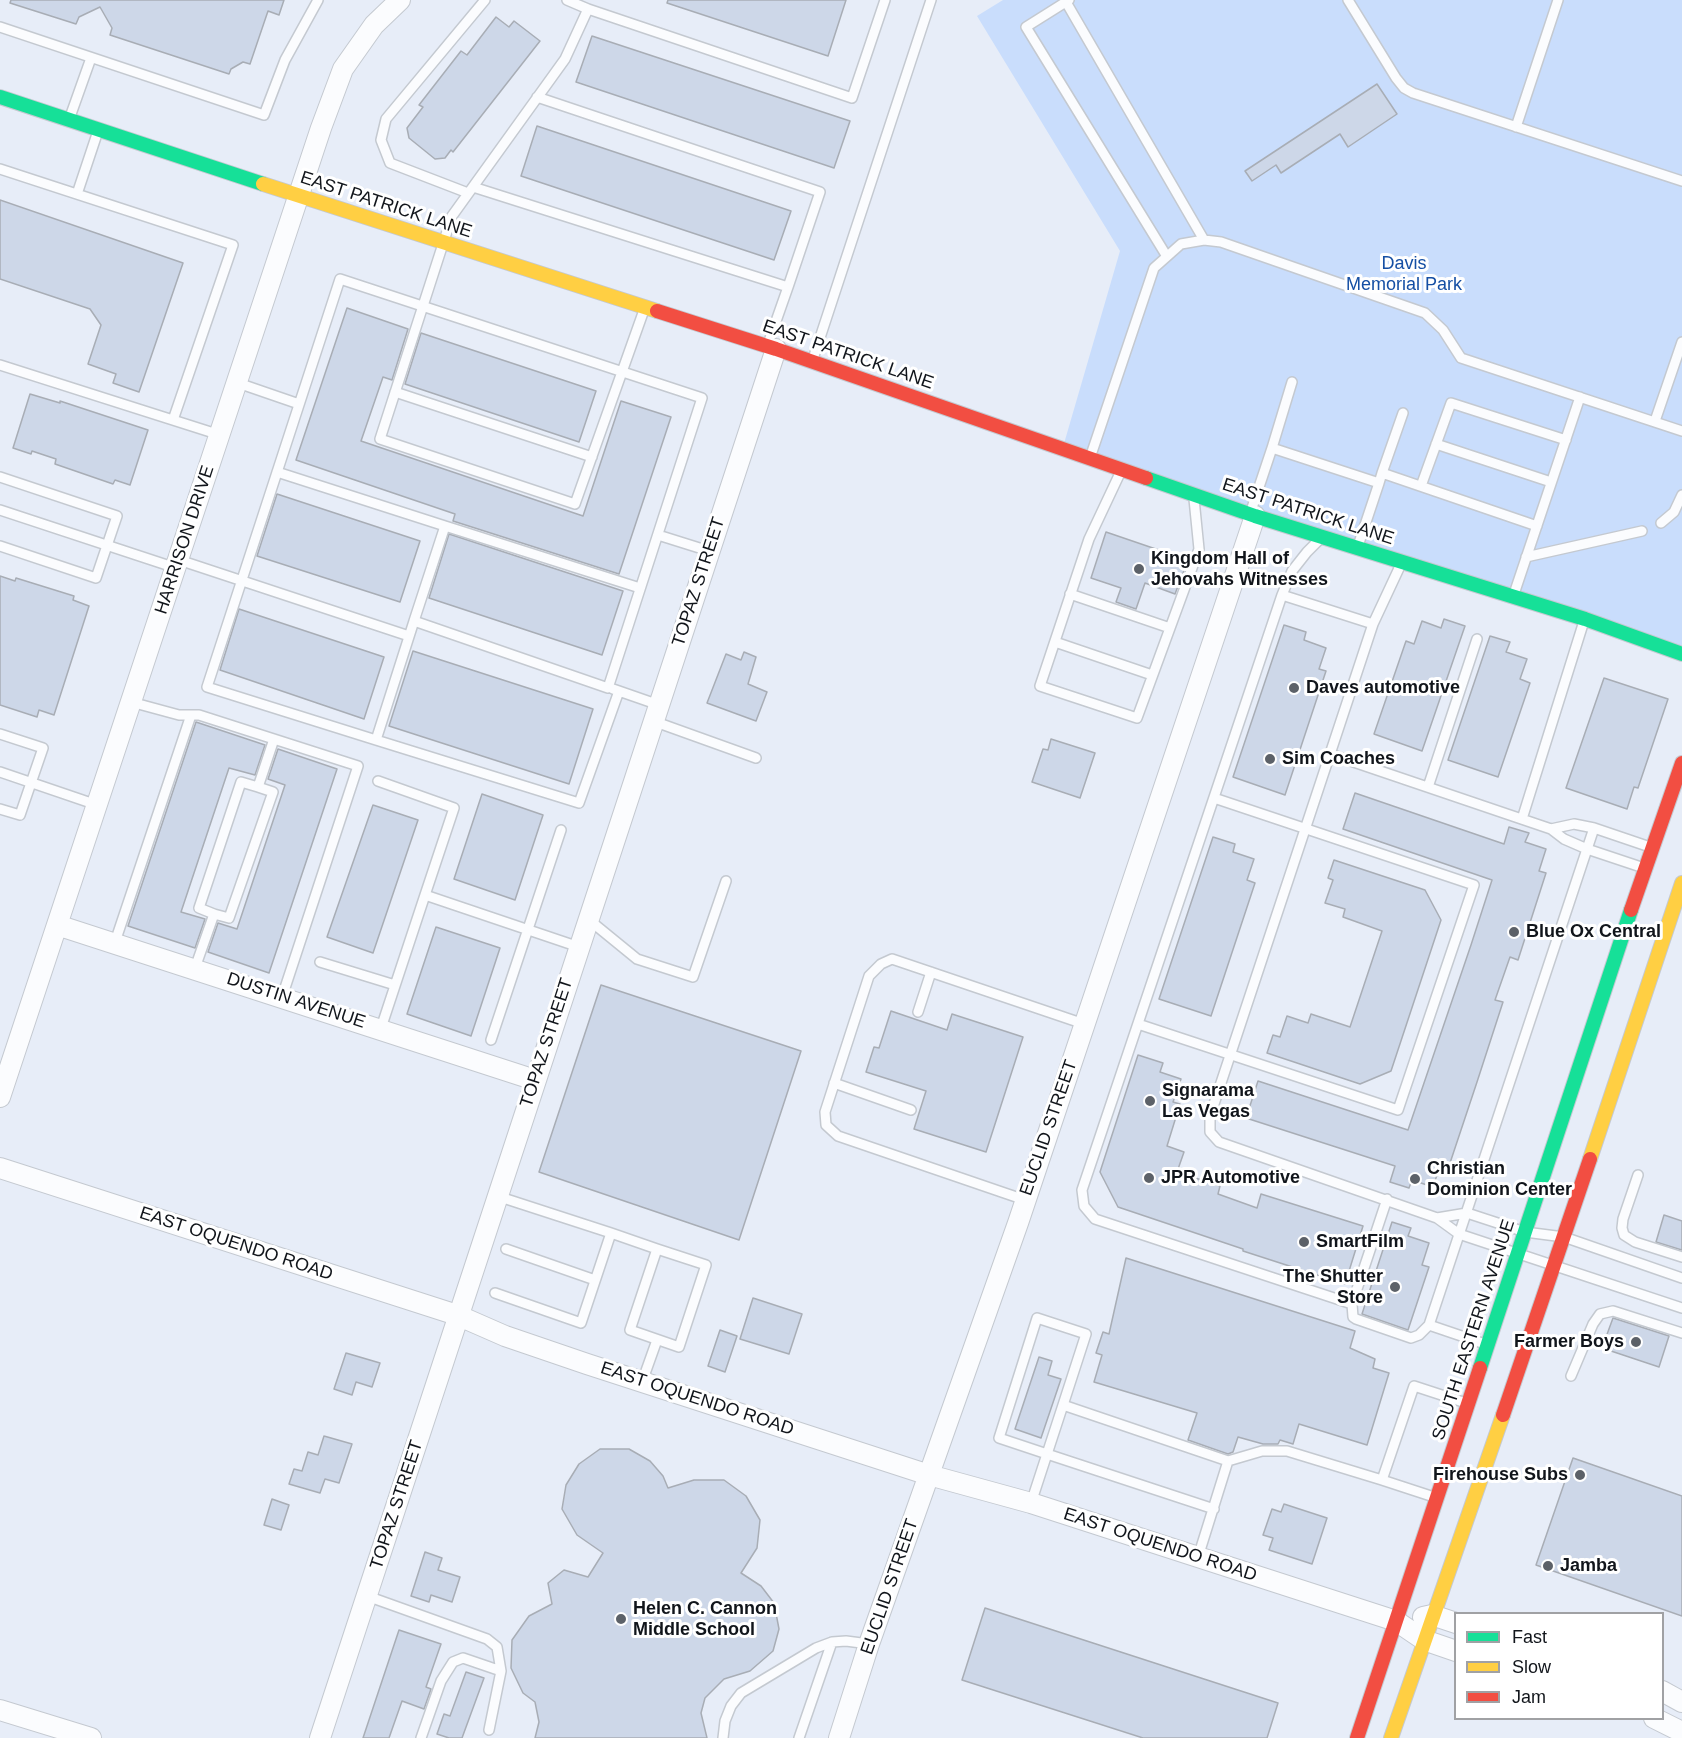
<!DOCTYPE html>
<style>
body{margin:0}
#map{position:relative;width:1682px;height:1738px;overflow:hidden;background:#e7edf8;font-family:Helvetica,sans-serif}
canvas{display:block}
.legend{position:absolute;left:1454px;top:1612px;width:210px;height:108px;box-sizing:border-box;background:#fff;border:2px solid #a0a1a4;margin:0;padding:8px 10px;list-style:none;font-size:18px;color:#11151b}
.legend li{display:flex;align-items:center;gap:12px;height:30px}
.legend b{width:30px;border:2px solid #a0a1a4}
</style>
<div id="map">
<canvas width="1682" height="1738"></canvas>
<ul class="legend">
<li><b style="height:8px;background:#16e098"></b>Fast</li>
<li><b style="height:8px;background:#ffcf43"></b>Slow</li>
<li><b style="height:8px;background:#f24e42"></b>Jam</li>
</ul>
</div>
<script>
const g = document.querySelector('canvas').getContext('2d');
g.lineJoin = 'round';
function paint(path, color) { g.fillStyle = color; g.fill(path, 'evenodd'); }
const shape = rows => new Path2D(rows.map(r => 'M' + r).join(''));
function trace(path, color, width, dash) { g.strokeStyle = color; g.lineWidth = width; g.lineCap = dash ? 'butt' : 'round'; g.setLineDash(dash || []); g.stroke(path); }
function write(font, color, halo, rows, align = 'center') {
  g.font = font + ' Helvetica,sans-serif'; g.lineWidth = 6; g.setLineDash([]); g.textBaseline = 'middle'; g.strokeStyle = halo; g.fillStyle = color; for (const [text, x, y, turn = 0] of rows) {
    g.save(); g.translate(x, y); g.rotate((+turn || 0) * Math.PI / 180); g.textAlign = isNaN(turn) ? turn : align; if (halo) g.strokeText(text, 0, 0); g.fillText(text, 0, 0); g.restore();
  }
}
const green = shape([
 [1003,0,1682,0,1682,654,1063,447,1120,251,977,16]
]);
const building = shape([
 [11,0,284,0,279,15,268,11,250,64,243,62,231,69,229,74,110,35,112,28,100,7,79,17,76,24,10,3,11,0],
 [668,0,846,0,828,56,667,3,668,0],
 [496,17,509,27,514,21,540,41,453,152,451,150,445,158,435,159,409,138,407,128,423,107,419,105,461,51,467,55,496,17],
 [592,36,850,121,834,168,576,82,592,36],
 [1377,84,1397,114,1348,147,1340,134,1281,173,1276,165,1252,181,1245,171,1377,84],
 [537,126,791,211,774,260,521,176,537,126],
 [0,200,183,263,139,392,113,383,116,374,88,364,101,325,90,309,0,279,0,200],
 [347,308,408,329,392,380,383,377,361,441,583,516,621,401,671,417,619,574,453,521,455,514,296,460,347,308],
 [421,333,596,391,579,442,405,384,421,333],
 [30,394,60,403,60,401,148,430,130,485,115,480,113,484,55,464,56,459,32,451,31,454,13,448,30,394],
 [277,494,420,541,400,602,257,556,277,494],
 [1106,532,1188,560,1175,594,1145,583,1136,609,1116,602,1121,588,1091,578,1106,532],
 [449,534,623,591,602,655,429,598,449,534],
 [0,576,15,581,16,578,74,596,73,600,89,606,54,715,39,710,37,717,0,705,0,576],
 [239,609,384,657,364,719,220,670,239,609],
 [1444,619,1465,626,1422,751,1374,734,1406,641,1414,644,1422,621,1441,628,1444,619],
 [1284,625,1306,632,1304,640,1326,648,1319,669,1326,671,1285,795,1233,777,1284,625],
 [1490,636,1510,642,1506,652,1527,659,1520,679,1530,683,1498,777,1448,760,1490,636],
 [413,651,593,709,569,784,389,726,413,651],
 [744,652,756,657,748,684,767,692,756,721,707,703,726,654,741,660,744,652],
 [1604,678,1668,699,1638,788,1634,787,1627,809,1566,788,1604,678],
 [196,722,265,745,255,775,229,768,181,912,205,919,195,948,128,926,196,722],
 [1051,739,1095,753,1080,798,1032,782,1043,749,1048,750,1051,739],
 [278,749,337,769,269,973,208,952,218,923,237,929,285,785,268,779,278,749],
 [1355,793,1504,844,1509,827,1529,833,1525,842,1546,849,1539,871,1546,873,1518,960,1510,957,1495,1000,1503,1002,1477,1082,1448,1169,1440,1166,1433,1187,1412,1180,1409,1188,1390,1182,1395,1166,1246,1118,1258,1081,1408,1130,1471,945,1492,880,1343,829,1355,793],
 [482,794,543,815,515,900,454,879,482,794],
 [373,805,418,820,373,953,327,937,373,805],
 [1213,837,1235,844,1233,852,1254,859,1247,880,1255,883,1211,1016,1159,999,1213,837],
 [1334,860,1425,890,1441,920,1391,1071,1360,1084,1267,1053,1273,1035,1280,1037,1287,1016,1308,1023,1311,1014,1350,1027,1382,931,1343,917,1345,909,1325,903,1333,880,1328,878,1334,860],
 [436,927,500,948,471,1036,407,1014,436,927],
 [601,985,801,1051,739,1240,539,1172,601,985],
 [891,1011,947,1030,952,1014,1023,1037,986,1152,914,1129,926,1091,866,1072,874,1047,879,1048,891,1011],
 [1138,1055,1163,1063,1160,1072,1181,1079,1173,1102,1180,1104,1167,1146,1184,1152,1177,1172,1220,1186,1218,1194,1257,1208,1261,1194,1363,1226,1345,1284,1243,1251,1243,1249,1118,1207,1100,1172,1138,1055],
 [1664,1215,1682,1221,1682,1250,1656,1242,1664,1215],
 [1392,1222,1411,1228,1408,1236,1429,1243,1422,1265,1429,1267,1408,1330,1362,1314,1392,1222],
 [1126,1258,1355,1331,1350,1348,1375,1359,1373,1368,1389,1373,1367,1445,1299,1424,1293,1444,1280,1440,1278,1444,1263,1444,1238,1437,1233,1452,1228,1454,1188,1440,1197,1413,1094,1382,1102,1355,1096,1353,1103,1332,1109,1334,1126,1258],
 [753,1298,802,1314,789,1354,740,1339,753,1298],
 [1613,1318,1669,1336,1659,1367,1602,1348,1613,1318],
 [720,1330,737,1336,725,1372,708,1366,720,1330],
 [346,1353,380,1363,372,1387,356,1382,352,1395,334,1389,346,1353],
 [1039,1357,1052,1361,1048,1375,1061,1379,1041,1438,1015,1429,1039,1357],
 [324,1436,352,1444,339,1483,325,1479,320,1493,289,1484,294,1469,302,1471,308,1452,318,1455,324,1436],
 [600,1449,629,1449,650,1461,663,1476,668,1488,694,1480,724,1480,746,1496,760,1520,757,1548,741,1573,761,1586,774,1603,779,1629,773,1651,750,1671,724,1679,705,1698,701,1713,707,1738,535,1738,539,1722,535,1702,523,1693,511,1668,512,1640,529,1616,552,1604,548,1583,564,1570,588,1577,603,1553,577,1535,562,1509,566,1485,579,1464,600,1449],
 [1573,1458,1682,1496,1682,1616,1536,1565,1573,1458],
 [272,1499,289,1505,281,1530,264,1525,272,1499],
 [1284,1504,1327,1518,1312,1564,1269,1550,1273,1538,1263,1535,1272,1509,1281,1512,1284,1504],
 [425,1552,442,1558,438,1570,460,1577,452,1602,431,1595,429,1602,411,1596,425,1552],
 [985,1608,1278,1703,1267,1738,1143,1738,962,1680,985,1608],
 [399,1630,441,1644,426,1687,431,1689,424,1709,402,1701,389,1738,363,1738,399,1630],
 [466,1672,484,1678,462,1738,449,1738,437,1734,444,1714,450,1716,466,1672]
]);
const lane = shape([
 [567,0,588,9,852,98,885,0],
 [1069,0,1026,27,1166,255],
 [1348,0,1396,78,1404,88,1413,93,1682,181],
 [1066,2,1204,240],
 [588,9,565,59,452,216,380,439,575,504,644,310],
 [0,27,264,115,285,60,318,0],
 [70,117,91,58],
 [1516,127,1558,0],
 [0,169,233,245,173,420],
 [473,187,788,287,820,192,537,97],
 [468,193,390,163,381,140,386,119,485,0],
 [77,194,98,131],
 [768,344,788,287],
 [813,359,931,0],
 [0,365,220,435],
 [1292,382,1272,448,1379,483,1382,473,1537,526],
 [238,383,299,404],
 [395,392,592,457],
 [1655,421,1682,342],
 [1436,444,1551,482],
 [1091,455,1154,268,1181,244,1204,240,1221,242,1425,313,1443,330,1461,358,1682,431],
 [1121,471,1089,539,1040,686,1137,718,1199,549,1194,499],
 [277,472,445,526,414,621],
 [1382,473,1403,413],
 [0,477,117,516,96,578,0,546],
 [1421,486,1451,403,1566,440],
 [0,510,176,568],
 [1251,511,1272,448],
 [1661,523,1674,512,1682,495],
 [445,526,640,588],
 [658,535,709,551],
 [1319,540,1307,552,1292,571,1282,595,1373,624],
 [1358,546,1379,483],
 [1526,557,1642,531],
 [179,560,409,636],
 [1401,564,1373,624,1330,754,1551,829,1564,839,1587,849,1641,867],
 [1070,594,1170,628],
 [1514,594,1580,397],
 [1282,595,1082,1190,1084,1206,1095,1219,1352,1304,1353,1317,1356,1319,1411,1338,1419,1335,1429,1325],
 [1055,642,1152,675],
 [613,689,659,705],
 [131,702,179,715,199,715,358,766,282,997],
 [653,721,756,758],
 [0,734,43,748,20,815,0,809],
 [376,740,414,621,608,688,702,398,340,279,207,687,376,740,579,803,619,691],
 [1330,754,1210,1116,1210,1132,1219,1142,1437,1218,1459,1234,1682,1308],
 [0,772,97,805],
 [378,781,454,808,425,895,579,947],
 [1428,787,1477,639],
 [1522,819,1584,621],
 [1551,829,1574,824,1594,828,1650,847],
 [214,914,199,908,241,782,258,787],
 [588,919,637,959,693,977,726,881],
 [115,942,191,715],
 [320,962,395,985],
 [195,968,214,914,229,918,273,792,258,787,274,739],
 [918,1012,931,972],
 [1138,1024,1398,1110,1474,885,1214,798],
 [381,1028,425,895],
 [491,1040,561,830],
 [834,1083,911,1110],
 [1638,1175,1623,1219,1622,1228,1624,1235,1635,1242,1682,1257],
 [497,1196,611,1233,657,1249,706,1265,679,1347,630,1330,657,1249],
 [1025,1200,838,1136,826,1125,825,1112,869,976,881,964,892,959,1084,1024],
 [1437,1218,1467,1213,1525,1232,1564,1237,1682,1278],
 [506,1249,595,1280],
 [495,1293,581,1323,611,1233],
 [1352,1304,1387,1199],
 [1485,1344,1429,1325,1594,828],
 [1571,1376,1593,1324,1600,1314,1613,1311,1682,1333],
 [642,1382,657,1340],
 [1434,1497,1382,1480,1414,1386,1463,1402],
 [1031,1503,1047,1454,999,1438,1037,1318,1086,1334,1063,1405],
 [1214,1509,1047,1454,1063,1405,1228,1461],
 [1198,1557,1228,1461,1262,1451,1287,1451,1382,1480],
 [367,1596,487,1639,497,1647,501,1671,489,1730],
 [421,1738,441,1681,453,1662,463,1658,501,1671],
 [723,1738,725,1721,731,1706,741,1693,816,1648,832,1642,846,1641,869,1644],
 [799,1738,832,1642]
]);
const street = shape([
 [57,925,535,1080],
 [0,1097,321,128,343,69,374,25,400,0],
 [0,1168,457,1315,505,1336,587,1364,929,1475,1031,1503,1396,1621,1424,1640,1456,1651],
 [1423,1617,1432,1615,1456,1623],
 [1662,1691,1682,1702],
 [0,1710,91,1738],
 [1654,1718,1682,1732],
 [320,1738,776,349],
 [839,1738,869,1644,1018,1223,1255,516]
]);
const fast = shape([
 [0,97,263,184],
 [1146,478,1255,516,1585,619,1682,654],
 [1480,1368,1631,910]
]);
const slow = shape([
 [263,184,657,311],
 [1590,1159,1682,883],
 [1391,1738,1503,1415]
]);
const jam = shape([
 [657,311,776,349,1146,478],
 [1631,910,1682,763],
 [1503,1415,1590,1159],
 [1357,1738,1480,1368]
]);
const markers = [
 [1139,569,6,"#5c6168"],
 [1294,688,6,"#5c6168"],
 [1270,759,6,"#5c6168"],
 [1514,932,6,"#5c6168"],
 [1150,1101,6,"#5c6168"],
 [1149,1178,6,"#5c6168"],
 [1415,1179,6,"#5c6168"],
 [1304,1242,6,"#5c6168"],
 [1395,1287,6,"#5c6168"],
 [1636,1342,6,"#5c6168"],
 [1580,1475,6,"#5c6168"],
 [1548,1566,6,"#5c6168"],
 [621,1619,6,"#5c6168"]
];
const streetNames = [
 ["EAST PATRICK LANE",386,205,18],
 ["EAST PATRICK LANE",848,355,19],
 ["EAST PATRICK LANE",1308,512,18],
 ["HARRISON DRIVE",185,540,-72],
 ["TOPAZ STREET",699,582,-72],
 ["DUSTIN AVENUE",296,1001,18],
 ["TOPAZ STREET",547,1043,-72],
 ["EUCLID STREET",1049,1128,-71],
 ["EAST OQUENDO ROAD",236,1244,18],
 ["SOUTH EASTERN AVENUE",1474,1330,-72],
 ["EAST OQUENDO ROAD",697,1399,18],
 ["TOPAZ STREET",397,1505,-72],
 ["EAST OQUENDO ROAD",1160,1545,18],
 ["EUCLID STREET",890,1587,-71]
];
const parkNames = [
 ["Davis",1404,264],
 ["Memorial Park",1404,285]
];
const poiNames = [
 ["Kingdom Hall of",1151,559],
 ["Jehovahs Witnesses",1151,580],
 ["Daves automotive",1306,688],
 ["Sim Coaches",1282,759],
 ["Blue Ox Central",1526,932],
 ["Signarama",1162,1091],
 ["Las Vegas",1162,1112],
 ["Christian",1427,1169],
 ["Dominion Center",1427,1190],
 ["JPR Automotive",1161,1178],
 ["SmartFilm",1316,1242],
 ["The Shutter",1383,1277,"right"],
 ["Store",1383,1298,"right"],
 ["Farmer Boys",1624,1342,"right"],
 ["Firehouse Subs",1568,1475,"right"],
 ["Jamba",1560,1566],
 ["Helen C. Cannon",633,1609],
 ["Middle School",633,1630]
];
paint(green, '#c9ddfc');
paint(building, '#cdd7e8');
trace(building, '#a8adb5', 1.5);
trace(lane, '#c4c9d0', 12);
trace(street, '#c4c9d0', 22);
trace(fast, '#c4c9d0', 16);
trace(slow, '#c4c9d0', 16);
trace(jam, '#c4c9d0', 16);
trace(lane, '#fbfcfe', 9);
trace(street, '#fbfcfe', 20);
trace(fast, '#16e098', 14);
trace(slow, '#ffcf43', 14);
trace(jam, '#f24e42', 14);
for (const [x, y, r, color] of markers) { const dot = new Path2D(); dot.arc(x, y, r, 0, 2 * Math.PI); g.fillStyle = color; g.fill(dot); trace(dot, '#fff', 2); }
write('18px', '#11151b', '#fff', streetNames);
write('18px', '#154fa4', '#fff', parkNames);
write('bold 18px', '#11151b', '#fff', poiNames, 'left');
</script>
